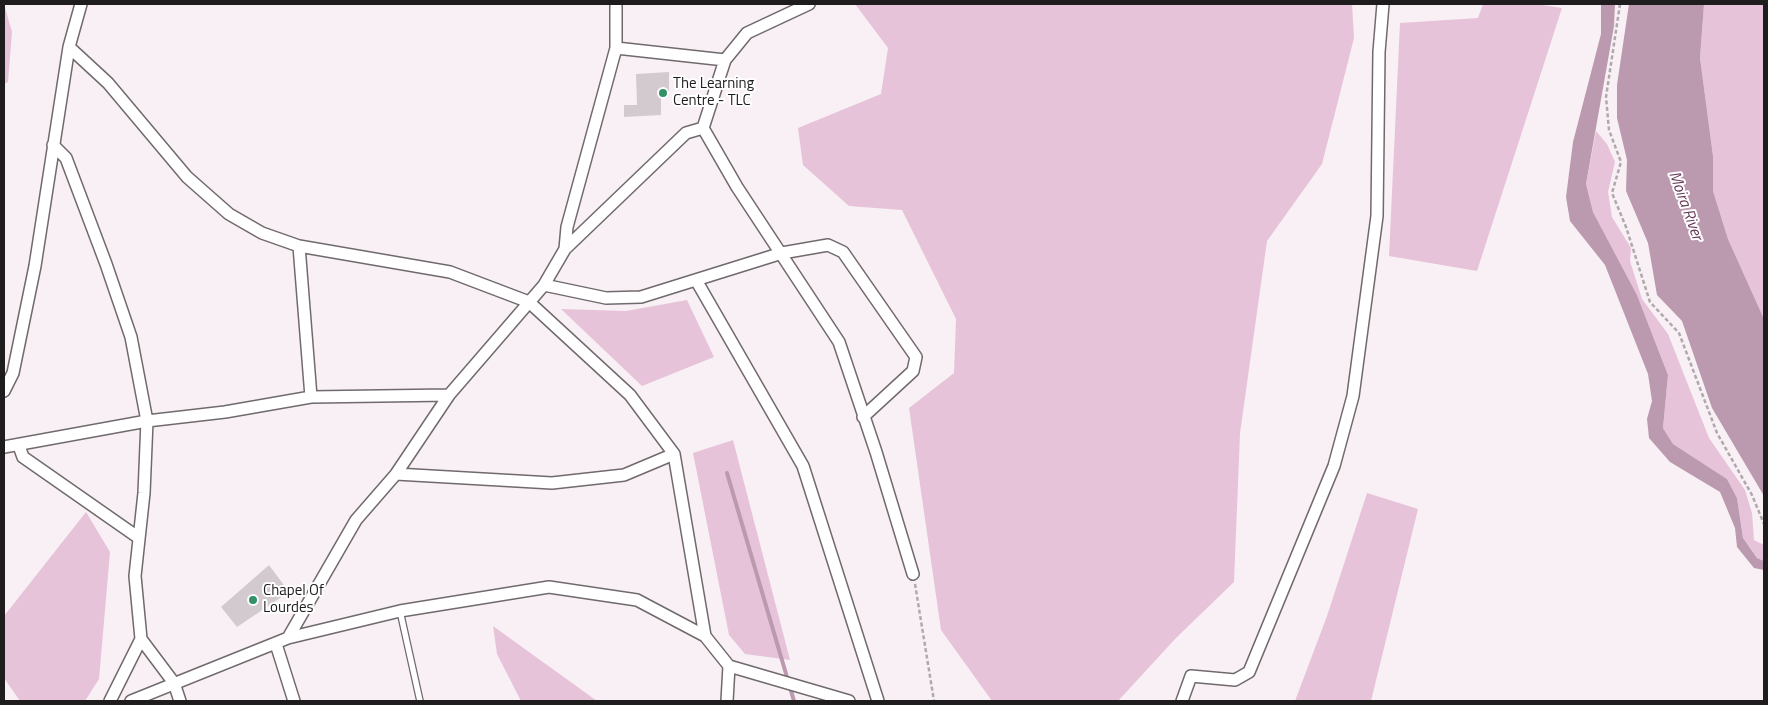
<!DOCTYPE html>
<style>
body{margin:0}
#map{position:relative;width:1768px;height:705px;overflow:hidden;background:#f8f0f5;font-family:"Titillium Web",sans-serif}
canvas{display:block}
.frame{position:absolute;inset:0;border:5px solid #1e1c1d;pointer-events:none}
</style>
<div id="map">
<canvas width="1768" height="705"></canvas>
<div class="frame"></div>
</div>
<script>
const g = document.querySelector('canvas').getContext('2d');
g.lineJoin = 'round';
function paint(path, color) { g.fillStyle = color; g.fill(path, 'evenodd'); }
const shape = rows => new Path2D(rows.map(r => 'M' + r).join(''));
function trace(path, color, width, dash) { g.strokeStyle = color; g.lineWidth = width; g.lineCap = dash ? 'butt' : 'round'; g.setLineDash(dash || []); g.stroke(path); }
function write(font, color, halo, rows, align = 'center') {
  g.font = font + ' "Titillium Web",sans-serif'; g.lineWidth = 4; g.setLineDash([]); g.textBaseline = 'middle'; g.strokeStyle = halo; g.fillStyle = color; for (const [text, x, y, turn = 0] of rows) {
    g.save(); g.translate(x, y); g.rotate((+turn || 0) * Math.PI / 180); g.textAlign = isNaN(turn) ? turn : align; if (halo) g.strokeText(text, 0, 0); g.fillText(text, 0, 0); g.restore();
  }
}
const green = shape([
 [4,4,12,32,8,82,4,84],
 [855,4,1352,4,1354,38,1322,164,1267,241,1240,433,1234,582,1176,638,1118,701,992,701,941,630,909,408,954,373,956,319,902,210,849,206,803,165,798,128,881,94,888,48],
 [1483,4,1536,4,1562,8,1477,271,1389,256,1400,23,1478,18],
 [1704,4,1764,4,1764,319,1728,239,1713,191,1713,156,1700,58],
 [1596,131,1607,144,1615,162,1608,192,1612,217,1631,248,1630,261,1642,299,1668,334,1709,438,1745,490,1752,513,1754,540,1764,545,1764,561,1757,558,1743,538,1737,498,1727,479,1673,444,1663,428,1668,375,1637,295,1593,212,1586,184],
 [687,300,714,357,642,386,561,309,626,311],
 [733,440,790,660,745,654,729,635,693,453],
 [1367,493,1418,509,1371,701,1295,701,1327,616],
 [86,512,110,552,99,679,85,701,20,701,4,678,4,616],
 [493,626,597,701,521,701,497,654]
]);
const water = shape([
 [1601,4,1615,4,1614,26,1586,184,1593,212,1637,295,1668,375,1663,428,1673,444,1727,479,1737,498,1743,538,1757,558,1764,561,1764,570,1754,568,1737,547,1735,528,1720,492,1670,462,1649,438,1647,419,1652,401,1648,374,1605,265,1570,221,1566,197,1573,142,1601,34],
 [1629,4,1704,4,1700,58,1713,156,1713,191,1728,239,1764,319,1764,496,1712,408,1682,321,1657,295,1648,243,1626,191,1627,160,1617,118,1617,85]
]);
const stream = shape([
 [727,473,794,701]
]);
const building = shape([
 [669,72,669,92,661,93,661,115,624,117,624,105,637,105,636,74],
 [269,565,289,592,237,627,221,607]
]);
const path = shape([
 [1620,4,1606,97,1609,130,1621,162,1612,193,1626,227,1650,302,1679,333,1717,433,1752,495,1764,524],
 [915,584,934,701]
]);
const lane = shape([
 [400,611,420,701]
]);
const street = shape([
 [809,4,747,33,725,60,703,128,737,187,839,342,876,452,913,574],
 [69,47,108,83,187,177,229,214,262,233,299,246,450,272,529,302,630,395,674,454,705,636],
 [616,48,725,60],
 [53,145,66,158,106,264,131,337,147,421,144,493,135,576,141,639,174,683,180,701],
 [299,246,311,397],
 [565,249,686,133,703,128],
 [696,280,803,466,878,701],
 [544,285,606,298,641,297,782,253,828,245,843,252,916,357,913,371,863,417],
 [4,391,13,373,35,266,69,47,81,4],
 [19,446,23,457,139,538],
 [4,447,147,421,225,412,311,397,449,395],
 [396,474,552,483,624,475,674,454],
 [288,638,400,611,549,587,637,600,705,636,729,666,849,701],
 [276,644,294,701],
 [110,701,141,639],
 [131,701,288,638,356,520,396,474,449,395,544,285,565,249,567,227,616,48,616,4],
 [727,701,729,666],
 [1182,701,1191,676,1235,680,1249,672,1334,466,1353,396,1377,216,1379,52,1383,4]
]);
const markers = [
 [663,93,5,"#349067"],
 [253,600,5,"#349067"]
];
const poiNames = [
 ["The Learning",673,84],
 ["Centre - TLC",673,101],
 ["Chapel Of",263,591],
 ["Lourdes",263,608]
];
const waterNames = [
 ["Moira River",1685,206,70]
];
paint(green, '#e7c3d9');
paint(water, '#bb99ae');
trace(stream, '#bb99ae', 4);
paint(building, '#d2cacf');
trace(lane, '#70696d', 8);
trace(street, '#70696d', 14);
trace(path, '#afa9ad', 2.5, [4, 2.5]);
trace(lane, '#fff', 5.5);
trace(street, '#fff', 11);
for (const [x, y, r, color] of markers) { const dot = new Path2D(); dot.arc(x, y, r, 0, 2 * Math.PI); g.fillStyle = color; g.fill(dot); trace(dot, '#fff', 2); }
write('15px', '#1e1c1d', '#fff', poiNames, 'left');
write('italic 16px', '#683958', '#fff', waterNames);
</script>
